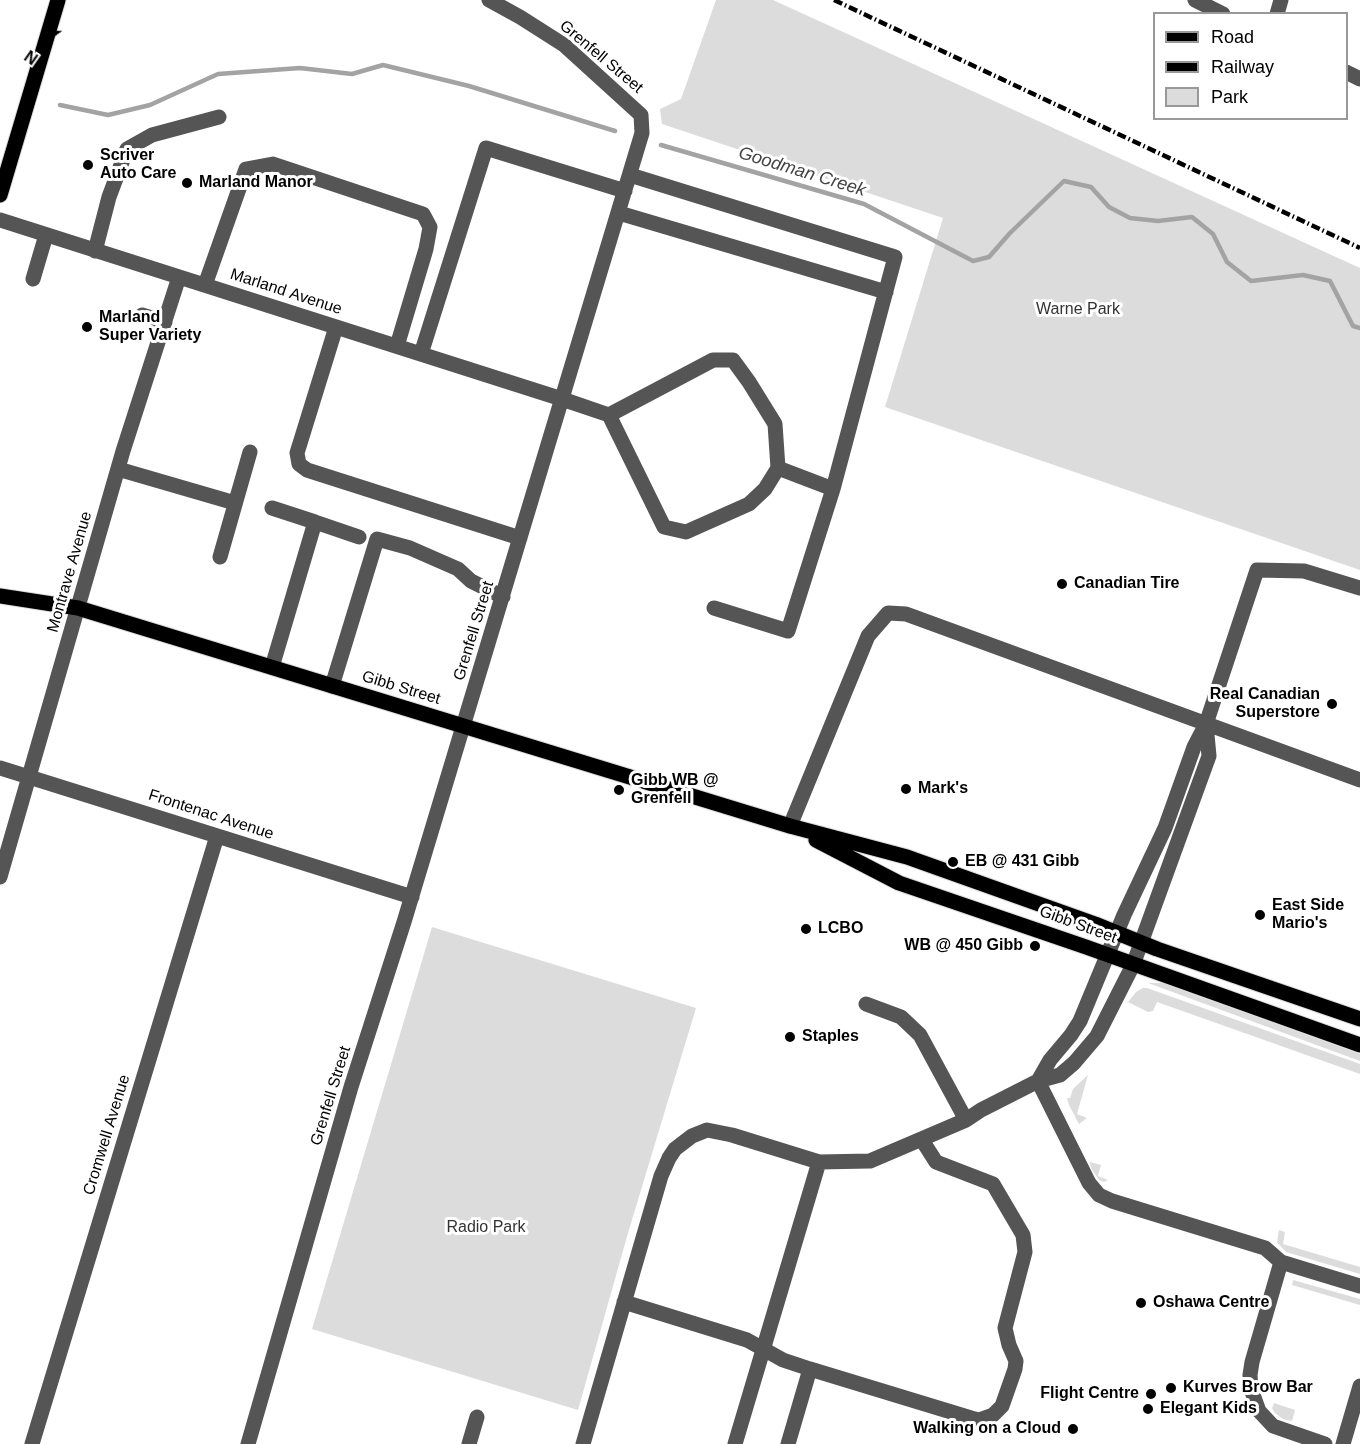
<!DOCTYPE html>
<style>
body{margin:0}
#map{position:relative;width:1360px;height:1444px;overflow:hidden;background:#fff;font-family:Helvetica,sans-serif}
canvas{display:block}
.legend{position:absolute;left:1153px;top:12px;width:195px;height:108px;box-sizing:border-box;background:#fff;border:2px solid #999;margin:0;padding:8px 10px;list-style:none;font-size:18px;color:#000}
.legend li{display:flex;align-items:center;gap:12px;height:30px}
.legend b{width:30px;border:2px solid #999}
.north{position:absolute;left:12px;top:12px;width:60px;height:60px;-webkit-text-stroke:4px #fff;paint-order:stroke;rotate:215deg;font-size:16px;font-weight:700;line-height:24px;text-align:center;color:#000}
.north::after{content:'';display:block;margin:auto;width:21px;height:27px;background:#000;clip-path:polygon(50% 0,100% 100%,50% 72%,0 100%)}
</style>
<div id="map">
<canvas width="1360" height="1444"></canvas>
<ul class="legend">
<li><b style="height:8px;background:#000"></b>Road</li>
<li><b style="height:8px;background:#000"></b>Railway</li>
<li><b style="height:16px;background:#dcdcdc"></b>Park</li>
</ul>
<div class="north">N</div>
</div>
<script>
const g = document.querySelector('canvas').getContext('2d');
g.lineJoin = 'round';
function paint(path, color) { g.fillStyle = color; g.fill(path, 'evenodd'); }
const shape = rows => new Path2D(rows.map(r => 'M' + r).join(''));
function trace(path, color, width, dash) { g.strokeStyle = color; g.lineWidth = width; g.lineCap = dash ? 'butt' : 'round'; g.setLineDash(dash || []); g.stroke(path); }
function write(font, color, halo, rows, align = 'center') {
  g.font = font + ' Helvetica,sans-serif'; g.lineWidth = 6; g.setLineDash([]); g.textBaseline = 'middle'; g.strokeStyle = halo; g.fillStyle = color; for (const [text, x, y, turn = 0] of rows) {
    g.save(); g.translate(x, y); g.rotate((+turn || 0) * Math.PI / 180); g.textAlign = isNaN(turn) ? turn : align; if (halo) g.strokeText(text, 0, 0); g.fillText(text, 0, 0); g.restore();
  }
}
const green = shape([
 [716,0,773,0,1360,268,1360,570,885,407,943,218,662,124,660,109,681,99],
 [432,927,696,1008,628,1233,578,1410,312,1329],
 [1148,983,1162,983,1360,1054,1360,1061],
 [1143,988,1147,988,1360,1064,1360,1074,1157,1002,1153,1011,1148,1012,1128,1002,1136,992],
 [1088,1075,1077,1114,1087,1118,1079,1124,1069,1105,1067,1098,1070,1098,1073,1089],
 [1090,1162,1101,1165,1098,1176,1108,1180,1104,1182,1099,1180,1091,1168],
 [1279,1230,1285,1232,1283,1244,1360,1267,1360,1274,1286,1252,1277,1242],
 [1293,1280,1360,1299,1360,1305,1292,1285],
 [1274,1403,1295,1410,1292,1421,1283,1419,1275,1413,1272,1408]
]);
const stream = shape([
 [60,105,108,115,150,105,218,74,300,68,352,74,383,65,469,86,615,131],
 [661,145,864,204,973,261,989,257,1010,233,1064,181,1091,187,1109,207,1130,218,1158,221,1192,217,1213,234,1227,262,1251,281,1303,275,1330,281,1353,326,1360,328]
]);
const minor = shape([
 [1195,0,1223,14],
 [1277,14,1281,0],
 [1346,72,1360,79],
 [630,175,895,257,833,489,778,468],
 [619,213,886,292],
 [0,220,562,399,609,415,664,527,686,532,749,504,765,489,778,468,775,424,749,382,733,360,713,360,609,415],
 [95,251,109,197,127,149,152,135,219,117],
 [33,279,46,235],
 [205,285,246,169,273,164,423,214,430,227,426,249,397,346],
 [142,315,165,322],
 [336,327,297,453,299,464,307,470,520,538],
 [421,354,486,148,625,191],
 [118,469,235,503],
 [272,508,315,522],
 [220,557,250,452],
 [714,608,788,631,833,489],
 [272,667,315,522,359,537],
 [332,686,377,539,410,548,458,569,471,581,503,597],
 [0,768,412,897],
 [790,826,868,636,888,613,906,614,1360,780],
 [0,877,123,451,179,277],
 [866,1004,901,1017,920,1035,966,1120],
 [1038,1081,1050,1060,1071,1035,1080,1021,1124,915,1165,828,1194,747,1206,724,1257,570,1304,571,1360,588],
 [1038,1081,1089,1183,1099,1195,1112,1201,1265,1248,1281,1262,1360,1286],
 [1281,1262,1252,1362,1250,1375,1251,1389,1259,1411,1273,1426,1325,1444],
 [624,1302,747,1340,783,1360,810,1369,971,1418,979,1420,993,1415,1002,1406,1015,1369,1016,1361,1009,1345,1005,1328,1025,1252,1023,1235,993,1184,936,1162,922,1140],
 [32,1444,217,836],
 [248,1444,351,1087,404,922,642,133,641,115,564,45,520,17,489,0],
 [469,1444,477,1417],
 [583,1444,661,1176,669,1158,675,1149,692,1136,707,1130,732,1135,819,1162,870,1161,966,1120,981,1110,1038,1081,1060,1075,1074,1063,1097,1036,1133,965,1209,756,1206,724],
 [735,1444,819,1162],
 [788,1444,810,1369],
 [1343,1444,1360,1386]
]);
const major = shape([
 [0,195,58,0],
 [0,596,78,608,790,826,907,857,1095,924,1157,949,1360,1019],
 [816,840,899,883,1086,947,1360,1045]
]);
const rail = shape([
 [834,0,1360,248]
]);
const markers = [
 [88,165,6,"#000"],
 [187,183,6,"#000"],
 [87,327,6,"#000"],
 [1062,584,6,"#000"],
 [1332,704,6,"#000"],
 [906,789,6,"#000"],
 [619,790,6,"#000"],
 [953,862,6,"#000"],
 [1260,915,6,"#000"],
 [806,929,6,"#000"],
 [1035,946,6,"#000"],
 [790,1037,6,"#000"],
 [1141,1303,6,"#000"],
 [1171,1388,6,"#000"],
 [1151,1394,6,"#000"],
 [1148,1409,6,"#000"],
 [1073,1429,6,"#000"]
];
const streetNames = [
 ["Grenfell Street",601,57,40],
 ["Marland Avenue",286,292,18],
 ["Montrave Avenue",70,572,-74],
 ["Grenfell Street",474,631,-73],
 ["Gibb Street",401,688,17],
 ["Frontenac Avenue",211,815,18],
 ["Gibb Street",1078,925,20],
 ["Grenfell Street",331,1096,-73],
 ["Cromwell Avenue",107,1135,-73]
];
const poiNames = [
 ["Scriver",100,156],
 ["Auto Care",100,174],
 ["Marland Manor",199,183],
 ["Marland",99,318],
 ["Super Variety",99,336],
 ["Canadian Tire",1074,584],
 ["Real Canadian",1320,695,"right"],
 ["Superstore",1320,713,"right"],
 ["Gibb WB @",631,781],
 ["Grenfell",631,799],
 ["Mark's",918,789],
 ["EB @ 431 Gibb",965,862],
 ["East Side",1272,906],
 ["Mario's",1272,924],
 ["LCBO",818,929],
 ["WB @ 450 Gibb",1023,946,"right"],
 ["Staples",802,1037],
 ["Oshawa Centre",1153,1303],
 ["Kurves Brow Bar",1183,1388],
 ["Flight Centre",1139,1394,"right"],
 ["Elegant Kids",1160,1409],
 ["Walking on a Cloud",1061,1429,"right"]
];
const parkNames = [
 ["Warne Park",1078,310],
 ["Radio Park",486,1228]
];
const waterNames = [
 ["Goodman Creek",802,172,17]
];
paint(green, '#dcdcdc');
trace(stream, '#a3a3a3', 4.5);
trace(major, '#dbdbdb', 17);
trace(minor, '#555', 15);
trace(major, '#000', 15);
trace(rail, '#000', 4.5, [9, 3, 1.5, 3]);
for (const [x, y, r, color] of markers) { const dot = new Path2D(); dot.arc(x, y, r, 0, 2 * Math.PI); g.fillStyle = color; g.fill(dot); trace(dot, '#fff', 2); }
write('16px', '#000', '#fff', streetNames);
write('bold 16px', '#000', '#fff', poiNames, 'left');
write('16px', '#333', '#fff', parkNames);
write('italic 18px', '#444', '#fff', waterNames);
</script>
